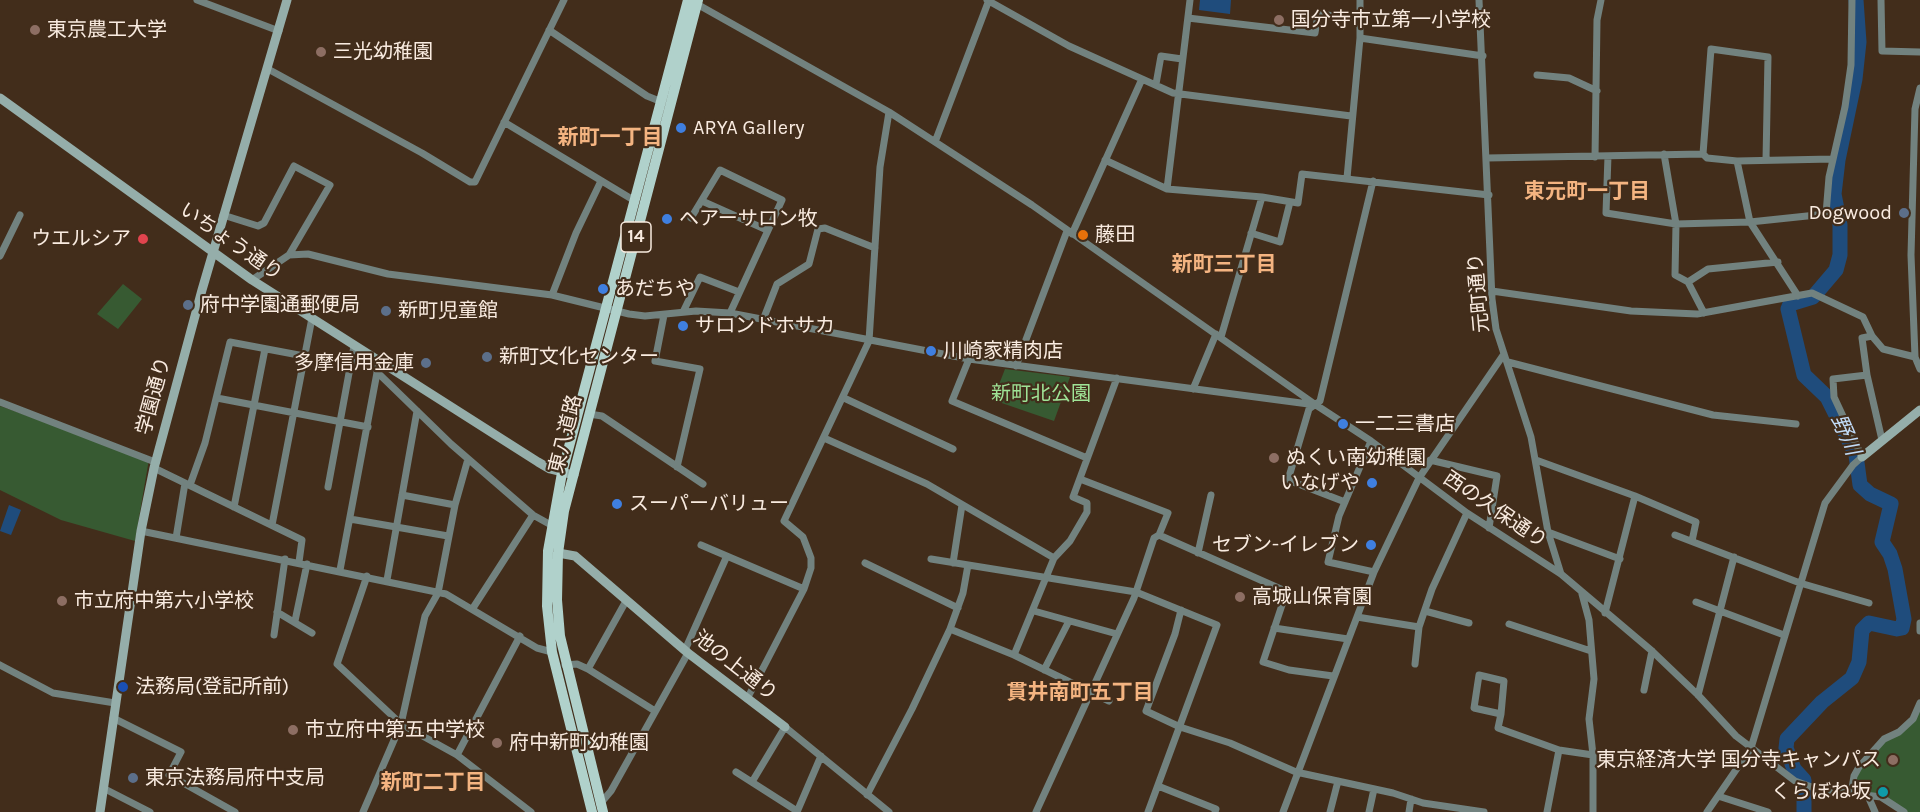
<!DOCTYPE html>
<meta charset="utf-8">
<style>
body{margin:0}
canvas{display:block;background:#422d1b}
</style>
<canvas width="1920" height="812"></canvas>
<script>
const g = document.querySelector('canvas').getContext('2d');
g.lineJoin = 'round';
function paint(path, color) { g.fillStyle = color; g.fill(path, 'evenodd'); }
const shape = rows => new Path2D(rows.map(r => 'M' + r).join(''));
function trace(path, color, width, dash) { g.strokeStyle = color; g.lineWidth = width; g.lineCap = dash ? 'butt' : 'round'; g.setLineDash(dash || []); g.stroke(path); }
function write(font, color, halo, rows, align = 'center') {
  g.font = font + ' Karla,"Noto Sans JP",sans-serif'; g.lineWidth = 4.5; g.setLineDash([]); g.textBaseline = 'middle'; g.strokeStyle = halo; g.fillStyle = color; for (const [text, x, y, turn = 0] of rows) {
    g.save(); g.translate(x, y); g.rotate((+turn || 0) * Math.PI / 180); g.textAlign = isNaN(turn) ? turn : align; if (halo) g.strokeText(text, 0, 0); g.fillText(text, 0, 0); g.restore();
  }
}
const green = shape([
 [123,284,142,299,118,329,97,314],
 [1005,369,1070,377,1054,421,993,400],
 [0,406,149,459,135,541,61,520,0,490],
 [1920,704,1920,812,1905,812,1888,800,1853,791,1854,776,1885,740,1900,733]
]);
const water = shape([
 [1200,0,1231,0,1230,14,1199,10],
 [9,505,21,510,11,535,0,531]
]);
const river = shape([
 [1804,812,1804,780,1794,769,1786,748,1787,739,1822,702,1852,678,1859,662,1862,630,1869,623,1897,629,1902,628,1904,619,1895,569,1890,554,1882,542,1891,504,1870,494,1860,485,1856,455,1827,397,1804,375,1788,309,1790,304,1813,297,1836,270,1840,255,1840,225,1834,194,1838,160,1855,79,1859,42,1856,0]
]);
const street = shape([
 [197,0,279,31],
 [987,0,1069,46,1173,93,1351,116],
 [1479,0,1492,299,1496,329,1531,437,1548,532,1561,574],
 [1881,0,1882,51,1920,52],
 [695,3,889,112,1032,205,1316,405,1371,441,1467,513,1561,574,1652,651,1698,695,1736,736,1795,781,1817,789,1881,797,1904,812],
 [1188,18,1315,33,1318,14,1360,19],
 [549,30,647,96,662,102],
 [1360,38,1483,56],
 [268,69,422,153,470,182,475,182,564,0],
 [1537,75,1569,78,1597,91],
 [1156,84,1161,56,1182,59],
 [1920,88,1915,109,1911,255,1915,357,1920,369],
 [504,122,635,201],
 [935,142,989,0],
 [1664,154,1676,224,1675,275,1688,282,1704,313],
 [1703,154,1711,49,1768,57,1766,160],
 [1608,156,1606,213,1676,224,1750,222,1826,214,1829,177,1845,107,1851,65,1852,0],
 [1595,157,1597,20,1601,0],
 [1487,158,1703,154,1707,158,1737,161,1832,159],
 [1105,160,1167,189,1262,197,1298,203,1302,174,1489,195],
 [1737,161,1750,222,1798,296],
 [1347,178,1360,38,1360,0],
 [1167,189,1190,0],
 [702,201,767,230],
 [223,215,258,226,264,223,294,166,330,185,289,255],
 [691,218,720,170,782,200,730,313],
 [1251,233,1280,242,1290,202],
 [1072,234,1142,79],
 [0,256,20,215],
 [252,280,289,255,308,254,388,274,552,295,629,314,645,316,696,311,730,313,969,359,1316,405],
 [1688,282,1708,269,1778,262],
 [1492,291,1631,311,1697,314,1812,293,1863,317,1872,336,1883,349,1915,357],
 [552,295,576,233,601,181],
 [683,312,700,277,739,292],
 [664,315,655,361,700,369,677,467],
 [763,320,777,284,809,264,818,229,825,228,875,248],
 [1872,336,1862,338,1867,375,1882,440],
 [1221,337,1262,197],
 [969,359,952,401,1087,458],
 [1508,362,1713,415,1796,424],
 [1016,366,1067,231],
 [377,372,451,444,533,515,551,525],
 [1193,389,1216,334],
 [217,398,368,427],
 [844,398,953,449],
 [0,402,155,462],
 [589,414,602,416,703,484],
 [824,438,927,484,1054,558],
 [1371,441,1339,516,1328,562,1374,572],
 [1430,460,1497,476,1489,528],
 [1536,460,1635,496,1696,522,1692,541],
 [154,468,302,540,299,562],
 [1080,479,1168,513,1159,535],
 [190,485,205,443,230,342,304,356],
 [328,487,354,346],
 [402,495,455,505],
 [1345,502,1288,480,1309,409,1320,401,1373,181],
 [234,507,265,349],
 [350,519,448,536],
 [272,525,312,318],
 [141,531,446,594,537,648,552,652],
 [1548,532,1620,559],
 [1675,535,1800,583,1869,603],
 [176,538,185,483],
 [701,545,804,589],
 [1198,553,1211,495],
 [931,559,1136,592,1217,625,1148,812],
 [865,563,958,608],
 [953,563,962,505],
 [340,570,379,362],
 [367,576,337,664,401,724,457,755,531,812],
 [387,580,417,411],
 [1582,594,1589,620,1594,679,1589,719,1593,755,1593,812],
 [1696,602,1784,635],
 [473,608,533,515],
 [1181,610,1175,634,1146,711,1180,727,1230,743,1296,772,1393,793,1423,803,1484,812],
 [1034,611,1117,634],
 [1425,611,1469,623],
 [277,612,312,633],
 [1605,613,1635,496],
 [1357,617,1419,627],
 [295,621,307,564],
 [1920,623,1920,631],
 [1509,624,1591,651],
 [1274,628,1348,639],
 [950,629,963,593,968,565],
 [274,635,285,559],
 [685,650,726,558],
 [1014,655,1054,558,1070,541,1087,512,1087,503,1073,497,1117,378],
 [1415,664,1419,627,1432,589,1467,513],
 [0,665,53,693,115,703],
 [565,665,577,664,588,669,655,711],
 [588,669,626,601],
 [1044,670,1069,621],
 [1644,690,1652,651],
 [1698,695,1734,557],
 [747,699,804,589,811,568,811,558,803,537,784,521,869,341,880,167,889,112],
 [1501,714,1474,708,1479,675,1504,681,1501,714,1498,728,1559,750,1593,755],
 [113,718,181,752,169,775,235,812],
 [457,755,520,636],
 [736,772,797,811],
 [752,782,785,727,889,812],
 [1158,786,1216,809,1215,812],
 [103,788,150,812],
 [1851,794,1854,776,1859,767,1884,739,1899,732,1913,719,1920,703],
 [867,795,912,709,950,629,1014,655,1109,701],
 [1718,796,1768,812],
 [1868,796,1875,812],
 [600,804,611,791,688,653],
 [363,812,401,724,425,616,438,593,455,505,468,459],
 [797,812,821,756],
 [1036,812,1134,598,1154,538,1159,535,1283,590,1285,596,1263,662,1289,670,1333,676],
 [1283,812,1374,572,1419,478,1504,354],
 [1330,812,1338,781],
 [1369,812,1374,789],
 [1409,812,1411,799],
 [1547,812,1559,750],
 [1707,812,1751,748,1825,503,1853,465,1862,457,1834,397,1833,379,1867,375]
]);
const secondary = shape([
 [0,98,252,280,538,462,550,469,574,475],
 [1862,457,1920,410],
 [558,553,575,556,688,653,785,727],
 [100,812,141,531,154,468,202,290,287,0]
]);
const primary = shape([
 [592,812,552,652,547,606,548,551,562,473,688,0],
 [603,812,560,636,557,600,558,553,564,511,698,0]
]);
const markers = [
 [1279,20,6,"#8d6e63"],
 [35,30,6,"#8d6e63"],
 [321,52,6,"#8d6e63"],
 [681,128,6,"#3f7fe0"],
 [1904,213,6,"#5c6f8a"],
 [667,219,6,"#3f7fe0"],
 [1083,235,6,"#e8710a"],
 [143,239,6,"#e0444e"],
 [603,289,6,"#3f7fe0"],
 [188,305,6,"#5c6f8a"],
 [386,311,6,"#5c6f8a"],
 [683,326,6,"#3f7fe0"],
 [931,351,6,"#3f7fe0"],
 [487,357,6,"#5c6f8a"],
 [426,363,6,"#5c6f8a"],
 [1343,424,6,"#3f7fe0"],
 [1274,458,6,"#8d6e63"],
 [1372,483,6,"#3f7fe0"],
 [617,504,6,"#3f7fe0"],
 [1371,545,6,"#3f7fe0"],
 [1240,597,6,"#8d6e63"],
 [62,601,6,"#8d6e63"],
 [123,687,6,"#1a4fb4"],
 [293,730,6,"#8d6e63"],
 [497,743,6,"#8d6e63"],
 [1893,760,6,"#8d6e63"],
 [133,778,6,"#5c6f8a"],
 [1883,792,6,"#0f9aa8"]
];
const shields = [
 [636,237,30]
];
const shieldNames = [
 ["14",636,237]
];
const poiNames = [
 ["国分寺市立第一小学校",1291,20],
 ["東京農工大学",47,30],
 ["三光幼稚園",333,52],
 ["ARYA Gallery",693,128],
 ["Dogwood",1892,213,"right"],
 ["ヘアーサロン牧",679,219],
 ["藤田",1095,235],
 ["ウエルシア",131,239,"right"],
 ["あだちや",615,289],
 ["府中学園通郵便局",200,305],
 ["新町児童館",398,311],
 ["サロンドホサカ",695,326],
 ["川崎家精肉店",943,351],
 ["新町文化センター",499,357],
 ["多摩信用金庫",414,363,"right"],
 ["一二三書店",1355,424],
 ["ぬくい南幼稚園",1286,458],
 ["いなげや",1360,483,"right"],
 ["スーパーバリュー",629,504],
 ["セブン-イレブン",1359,545,"right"],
 ["高城山保育園",1252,597],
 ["市立府中第六小学校",74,601],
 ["法務局(登記所前)",135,687],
 ["市立府中第五中学校",305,730],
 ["府中新町幼稚園",509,743],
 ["東京経済大学 国分寺キャンパス",1881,760,"right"],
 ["東京法務局府中支局",145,778],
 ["くらぼね坂",1871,792,"right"]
];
const streetNames = [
 ["いちょう通り",231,242,35],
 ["元町通り",1479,293,-95],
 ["学園通り",154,396,-75],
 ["東八道路",566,434,-76],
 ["西の久保通り",1495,510,34],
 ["池の上通り",735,666,38]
];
const parkNames = [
 ["新町北公園",1041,394]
];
const neighbourhoodNames = [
 ["新町一丁目",610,138],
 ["東元町一丁目",1587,192],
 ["新町三丁目",1224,265],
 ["貫井南町五丁目",1080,693],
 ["新町二丁目",433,783]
];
const waterNames = [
 ["野川",1845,435,66]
];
paint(green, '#375a32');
paint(water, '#1f4c7c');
trace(river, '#1f4c7c', 15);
trace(street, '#72827f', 7);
trace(secondary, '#95aeaa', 9);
trace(primary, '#b0d1cb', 10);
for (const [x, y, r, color] of markers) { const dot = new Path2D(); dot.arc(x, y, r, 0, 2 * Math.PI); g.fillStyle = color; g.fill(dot); trace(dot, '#422d1b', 2); }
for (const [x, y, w] of shields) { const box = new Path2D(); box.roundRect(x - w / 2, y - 15, w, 30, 4.5); g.fillStyle = '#422d1b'; g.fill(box); trace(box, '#f9ebe0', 1.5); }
write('bold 18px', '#f9ebe0', null, shieldNames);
write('20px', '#f9ebe0', '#422d1b', poiNames, 'left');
write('20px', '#f9ebe0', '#422d1b', streetNames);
write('20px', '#9fe396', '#422d1b', parkNames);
write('bold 21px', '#f4b481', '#422d1b', neighbourhoodNames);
write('italic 21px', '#c1dbf8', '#422d1b', waterNames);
</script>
